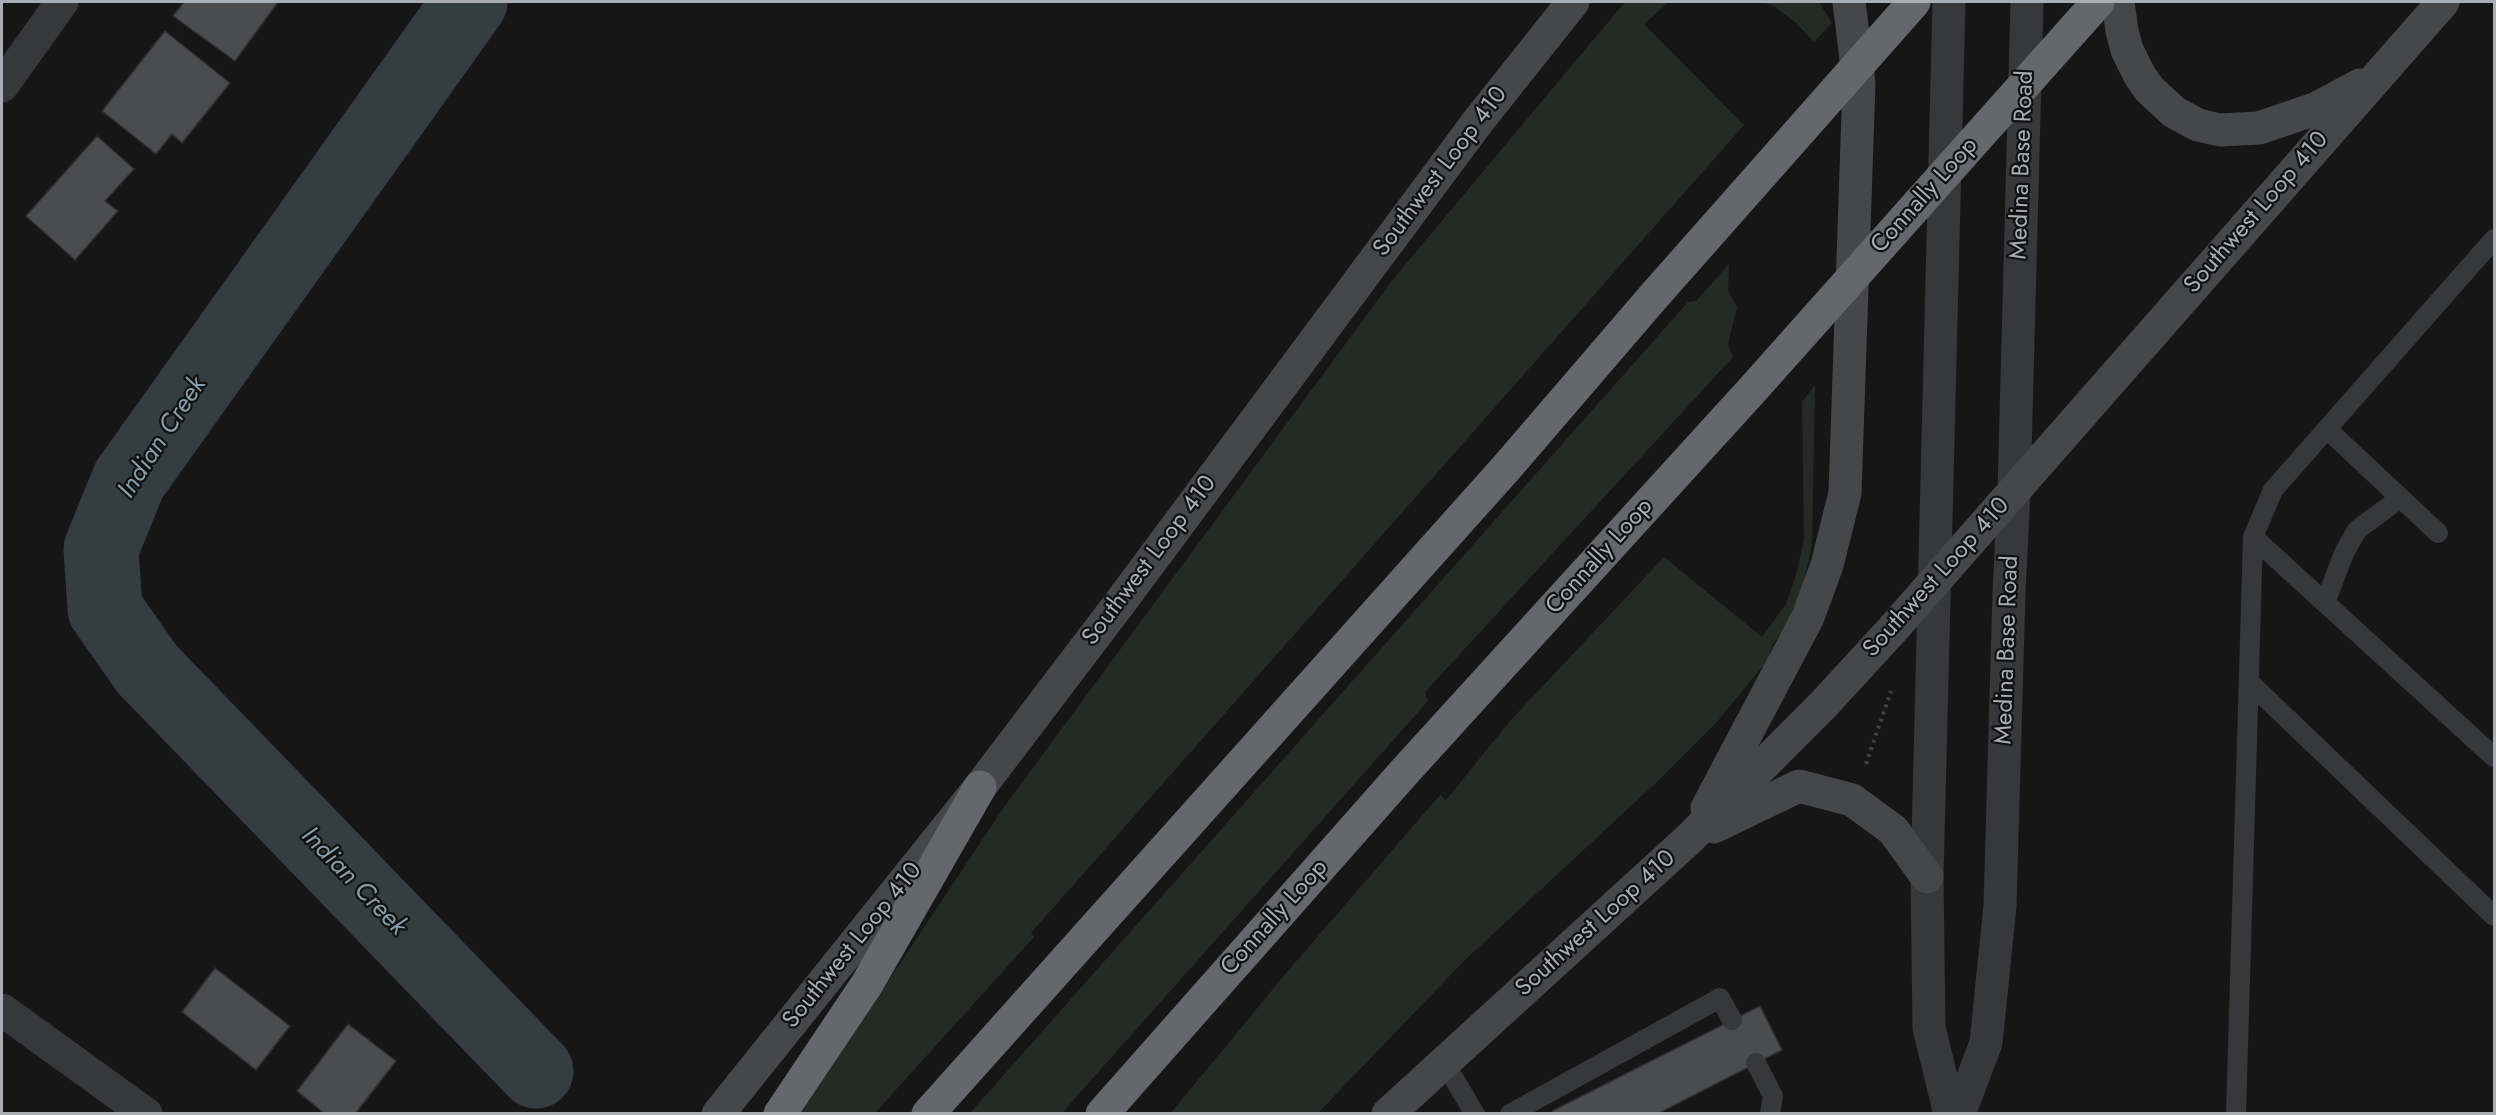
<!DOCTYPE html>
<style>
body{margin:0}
#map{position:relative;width:2496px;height:1115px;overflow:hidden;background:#161617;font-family:Jost,sans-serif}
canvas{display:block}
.frame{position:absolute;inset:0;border:3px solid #a9aeb5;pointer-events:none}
</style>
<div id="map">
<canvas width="2496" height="1115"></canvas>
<div class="frame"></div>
</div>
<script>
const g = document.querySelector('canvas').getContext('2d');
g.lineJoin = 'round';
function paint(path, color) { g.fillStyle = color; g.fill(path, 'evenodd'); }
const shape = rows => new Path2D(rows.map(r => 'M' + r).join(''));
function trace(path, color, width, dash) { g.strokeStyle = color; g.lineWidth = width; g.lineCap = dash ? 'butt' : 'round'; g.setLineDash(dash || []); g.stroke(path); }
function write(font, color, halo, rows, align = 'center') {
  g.font = font + ' Jost,sans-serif'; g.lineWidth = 4.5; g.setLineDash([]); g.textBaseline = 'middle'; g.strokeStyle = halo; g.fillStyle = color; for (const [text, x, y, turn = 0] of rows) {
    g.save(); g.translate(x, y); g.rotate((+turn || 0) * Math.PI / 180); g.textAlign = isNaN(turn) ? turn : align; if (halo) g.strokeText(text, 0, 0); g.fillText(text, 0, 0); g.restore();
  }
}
const green = shape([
 [1625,2,1669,2,1644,24,1744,125,1031,933,1034,937,875,1113,800,1114,1004,807,1394,278],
 [1762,2,1819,2,1832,23,1814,42,1796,23,1774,6],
 [1729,264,1728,290,1737,307,1728,344,1733,357,1425,692,1428,701,1062,1113,970,1113,1688,302,1696,301],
 [1815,385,1812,546,1802,589,1789,620,1772,646,1767,661,1717,722,1660,779,1465,960,1318,1113,1170,1114,1287,972,1440,795,1446,800,1510,721,1664,557,1762,637,1786,604,1796,575,1804,539,1802,402]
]);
const river = shape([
 [470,2,129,480,101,549,105,609,147,669,536,1071]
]);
const building = shape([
 [184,2,278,2,235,61,173,16,184,2],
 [165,31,230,83,182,143,172,134,156,154,102,111,165,31],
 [97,136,134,169,105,201,118,211,75,260,26,216,97,136],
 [215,968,290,1026,256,1070,182,1012,215,968],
 [1760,1006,1782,1050,1657,1114,1554,1114,1552,1111,1760,1006],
 [348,1024,396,1061,355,1114,325,1114,297,1091,348,1024]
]);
const path = shape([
 [1866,764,1891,691]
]);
const service = shape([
 [2327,429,2438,533],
 [2253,537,2494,757],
 [2325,603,2344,553,2357,530,2400,498],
 [2249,682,2494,916],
 [1444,1062,1475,1114],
 [1756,1063,1773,1096,1770,1114],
 [1510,1114,1720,998,1732,1020],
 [2236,1114,2253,537,2273,490,2494,239]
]);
const minor = shape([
 [2,86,62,2],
 [2,1010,146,1114]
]);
const tertiary = shape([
 [1949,2,1927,877,1929,1028,1950,1114],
 [1959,1114,1986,1043,2000,906,2009,593,2014,491,2027,2]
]);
const secondary = shape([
 [2118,2,2122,31,2127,50,2140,76,2149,89,2174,112,2198,125,2220,130,2259,128,2315,109,2360,85],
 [1707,808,1808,617,1827,565,1845,493,1859,83,1849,2],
 [1714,827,1799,786,1852,800,1893,830,1927,877],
 [718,1114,980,787,1122,600,1479,120,1573,2],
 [1388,1114,1690,838,1823,705,1892,630,2443,2]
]);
const motorway = shape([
 [780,1114,867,984,980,787],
 [928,1114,1507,467,1654,296,1914,2],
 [1102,1114,1407,769,1754,388,2098,2]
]);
const streetNames = [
 ["Medina Base Road",2023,165,-88],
 ["Southwest Loop 410",1441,172,-53],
 ["Connally Loop",1925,196,-48],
 ["Southwest Loop 410",2257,213,-49],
 ["Connally Loop",1600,557,-48],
 ["Southwest Loop 410",1150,561,-53],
 ["Southwest Loop 410",1937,578,-48],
 ["Medina Base Road",2008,650,-88],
 ["Connally Loop",1275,918,-48],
 ["Southwest Loop 410",1596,924,-42],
 ["Southwest Loop 410",853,946,-51]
];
const waterNames = [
 ["Indian Creek",163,438,-57],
 ["Indian Creek",353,882,46]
];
paint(green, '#242b25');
trace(river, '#343d42', 75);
paint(building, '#4a4c4f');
trace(building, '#303033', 1.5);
trace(path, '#3f4144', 4, [3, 4.5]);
trace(service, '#37383c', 20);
trace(minor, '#37383c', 33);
trace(tertiary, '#37383c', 33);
trace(secondary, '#45474b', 33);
trace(motorway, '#64676c', 33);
write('24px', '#a9aeb5', '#111112', streetNames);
write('italic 26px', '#859eac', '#111112', waterNames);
</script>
